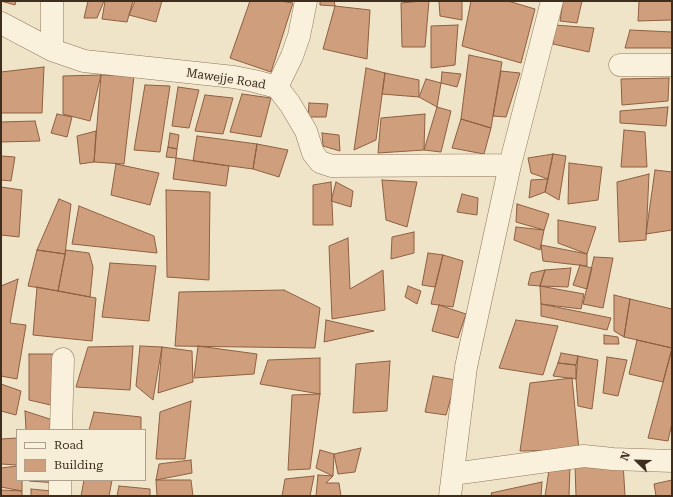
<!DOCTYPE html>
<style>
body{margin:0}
#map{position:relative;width:673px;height:497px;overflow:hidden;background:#f0e4c8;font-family:"Roboto Serif",serif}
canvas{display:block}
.frame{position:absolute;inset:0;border:2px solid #3d2e20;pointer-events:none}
.legend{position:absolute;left:16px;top:429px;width:130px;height:52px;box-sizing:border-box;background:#f7eed8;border:1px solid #ada18e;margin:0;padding:5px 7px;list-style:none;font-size:12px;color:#3d2e20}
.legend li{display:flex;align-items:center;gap:8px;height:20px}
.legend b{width:20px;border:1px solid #ada18e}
.north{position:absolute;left:617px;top:441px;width:40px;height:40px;-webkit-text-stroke:3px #f7eed8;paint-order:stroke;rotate:293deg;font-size:11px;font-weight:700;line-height:16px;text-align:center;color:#3d2e20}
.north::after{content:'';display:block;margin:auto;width:14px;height:18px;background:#3d2e20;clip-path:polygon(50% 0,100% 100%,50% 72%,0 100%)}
</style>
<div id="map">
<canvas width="673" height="497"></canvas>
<div class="frame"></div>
<ul class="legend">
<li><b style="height:5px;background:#faf1dc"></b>Road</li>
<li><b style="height:11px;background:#cf9f7d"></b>Building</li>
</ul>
<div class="north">N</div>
</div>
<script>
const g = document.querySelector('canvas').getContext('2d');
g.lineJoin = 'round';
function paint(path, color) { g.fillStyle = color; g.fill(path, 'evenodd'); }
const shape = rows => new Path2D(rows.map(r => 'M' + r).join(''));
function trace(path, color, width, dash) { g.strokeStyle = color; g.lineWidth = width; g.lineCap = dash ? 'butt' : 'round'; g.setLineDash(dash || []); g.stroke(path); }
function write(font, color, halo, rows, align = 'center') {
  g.font = font + ' "Roboto Serif",serif'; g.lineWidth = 3; g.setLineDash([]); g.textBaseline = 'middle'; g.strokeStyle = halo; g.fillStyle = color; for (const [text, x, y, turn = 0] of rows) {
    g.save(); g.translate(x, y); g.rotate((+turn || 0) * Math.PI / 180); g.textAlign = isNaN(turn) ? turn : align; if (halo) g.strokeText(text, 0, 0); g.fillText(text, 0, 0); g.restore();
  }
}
const building = shape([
 [1,1,16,1,15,5,1,1],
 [88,1,104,1,97,18,84,18,88,1],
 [105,1,133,1,127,22,102,19,105,1],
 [135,1,162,1,156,22,129,15,135,1],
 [250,1,280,1,293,3,271,72,230,58,250,1],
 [320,1,334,1,335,6,320,5,320,1],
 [422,1,429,1,425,47,402,47,401,3,422,1],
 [439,1,462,1,462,20,440,16,439,1],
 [471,1,508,1,535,9,521,63,462,46,471,1],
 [563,1,582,1,577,23,560,21,563,1],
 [639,1,672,1,672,20,638,21,639,1],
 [335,6,370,10,367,59,323,49,335,6],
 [458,25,455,65,431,68,431,26,458,25],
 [555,25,594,28,589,52,553,44,555,25],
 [630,30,672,32,672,48,625,48,630,30],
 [469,55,502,62,491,128,461,119,469,55],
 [44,67,42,113,1,113,1,72,44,67],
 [366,68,385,73,376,140,354,150,366,68],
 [501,71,520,73,506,117,493,116,501,71],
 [442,72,461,74,457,87,441,83,442,72],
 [385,73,419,80,419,97,382,94,385,73],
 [101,75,90,121,63,114,63,76,101,75],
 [101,75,134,76,124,164,94,162,101,75],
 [669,78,668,101,622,105,621,79,669,78],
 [426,79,441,83,437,107,419,97,426,79],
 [145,85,170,86,160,152,134,150,145,85],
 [178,87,199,90,189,128,172,126,178,87],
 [242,94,271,98,261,137,230,132,242,94],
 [205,95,233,98,223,134,195,131,205,95],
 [309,103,328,104,326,117,308,117,309,103],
 [437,107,451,111,441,152,424,150,437,107],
 [668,107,666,126,620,123,620,111,668,107],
 [57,114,72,117,67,137,51,133,57,114],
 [425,114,424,150,378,153,381,118,425,114],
 [461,119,491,128,484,154,452,148,461,119],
 [35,121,40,141,1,142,1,122,35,121],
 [624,130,645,132,647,167,621,167,624,130],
 [96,131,94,162,80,164,77,136,96,131],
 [170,133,179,135,177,149,168,147,170,133],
 [322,133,339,135,340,151,323,146,322,133],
 [197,136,257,144,253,169,193,161,197,136],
 [257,144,288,150,279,177,253,169,257,144],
 [168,147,177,149,176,158,166,157,168,147],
 [553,154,566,156,559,200,545,192,553,154],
 [553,154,548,179,531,173,528,158,553,154],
 [1,156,15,157,11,181,1,180,1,156],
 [176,158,229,166,226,186,173,179,176,158],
 [569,163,602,167,598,200,568,204,569,163],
 [116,164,159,173,150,205,111,195,116,164],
 [655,170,672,172,672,230,646,234,655,170],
 [649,174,646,240,619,242,617,182,649,174],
 [548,179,545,192,529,198,531,180,548,179],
 [382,180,417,182,407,227,386,220,382,180],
 [331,182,333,225,313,225,313,185,331,182],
 [336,182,353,191,351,207,331,201,336,182],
 [1,187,22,190,19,237,1,235,1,187],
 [166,190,210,192,209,280,167,277,166,190],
 [462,194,478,198,477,215,457,212,462,194],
 [59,199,71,204,65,254,37,250,59,199],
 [517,204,549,214,544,230,516,222,517,204],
 [79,206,154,236,157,253,72,244,79,206],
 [558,220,596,227,587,254,558,243,558,220],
 [516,227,544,230,540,250,514,240,516,227],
 [414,232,414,253,391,259,392,237,414,232],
 [348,238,350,289,383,270,385,310,332,319,329,246,348,238],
 [541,245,587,254,587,266,543,261,541,245],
 [37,250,65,254,58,291,28,286,37,250],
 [66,250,89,253,93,267,90,297,58,291,66,250],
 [428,253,443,255,435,287,422,285,428,253],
 [443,255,463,261,453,307,431,304,443,255],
 [594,257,613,258,603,308,583,304,594,257],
 [110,263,156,266,149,321,102,317,110,263],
 [580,265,592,268,587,289,573,285,580,265],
 [571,268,568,287,540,286,545,270,571,268],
 [545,270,540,286,528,285,531,273,545,270],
 [18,279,10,323,26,325,17,379,1,376,1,286,18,279],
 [408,286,421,291,417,304,405,297,408,286],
 [540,286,584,294,581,309,541,304,540,286],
 [37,287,96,298,92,341,33,335,37,287],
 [284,290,320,308,315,348,175,346,179,292,284,290],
 [614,295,630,299,624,337,614,331,614,295],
 [630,299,672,309,672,348,624,337,630,299],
 [541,304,611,318,607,330,541,316,541,304],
 [439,305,466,314,458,338,432,331,439,305],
 [326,320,374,331,324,342,326,320],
 [516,320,558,326,543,375,499,368,516,320],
 [604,335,618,337,619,344,604,344,604,335],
 [637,340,672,348,663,382,629,374,637,340],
 [133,346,130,390,76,387,88,347,133,346],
 [140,346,162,347,153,400,136,386,140,346],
 [198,346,257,354,254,374,194,378,198,346],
 [162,347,192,351,193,382,158,393,162,347],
 [672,349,672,423,668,441,648,438,672,349],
 [561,353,578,356,576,365,558,363,561,353],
 [29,354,55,354,55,406,29,400,29,354],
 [578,356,598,360,592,409,578,406,576,379,578,356],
 [607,357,627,360,618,396,603,393,607,357],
 [320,358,320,394,260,384,268,360,320,358],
 [390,361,387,411,353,413,356,364,390,361],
 [558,363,576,365,576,379,553,376,558,363],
 [433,376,456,380,446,415,425,412,433,376],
 [572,378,579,450,520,451,530,383,572,378],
 [1,384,21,391,16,415,1,411,1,384],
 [320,394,310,469,288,470,292,395,320,394],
 [191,401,185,459,156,459,160,412,191,401],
 [25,411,59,422,59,430,26,430,25,411],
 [94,412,141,417,141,430,89,430,94,412],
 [17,438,17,465,1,464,1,439,17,438],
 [361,448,355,472,338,474,334,454,361,448],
 [320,450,334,454,333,476,316,468,320,450],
 [191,460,192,473,156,480,159,464,191,460],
 [623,462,625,496,576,496,575,466,623,462],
 [17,466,17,480,22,480,22,491,1,487,1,468,17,466],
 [570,466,569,496,545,496,549,470,570,466],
 [318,475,333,476,326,483,339,483,341,496,316,496,318,475],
 [314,476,310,496,282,496,285,479,314,476],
 [29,480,57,480,57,483,29,481,29,480],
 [84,480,112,480,109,496,81,496,84,480],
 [156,480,191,480,193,496,157,496,156,480],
 [672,480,672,496,656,496,654,484,672,480],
 [542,482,541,496,492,496,491,493,542,482],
 [119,486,150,489,150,496,117,496,119,486],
 [31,489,52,491,52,496,31,496,31,489],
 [1,490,22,491,22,496,1,496,1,490]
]);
const minor = shape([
 [52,1,52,50],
 [1,23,52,50,84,61,234,77,254,81,277,87,290,104,306,131,313,153,320,162,332,166,510,165],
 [620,65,672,65],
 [277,87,292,56,299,36,306,1],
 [61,430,63,359],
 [453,474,584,456,613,459,672,461],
 [60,496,60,480],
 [450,496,466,367,510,165,552,1]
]);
const streetNames = [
 ["Mawejje Road",226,79,9]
];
paint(building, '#cf9f7d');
trace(building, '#8d5f41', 1);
trace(minor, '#8d765c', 23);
trace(minor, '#faf1dc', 22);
write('12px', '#3d2e20', '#f7eed8', streetNames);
</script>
